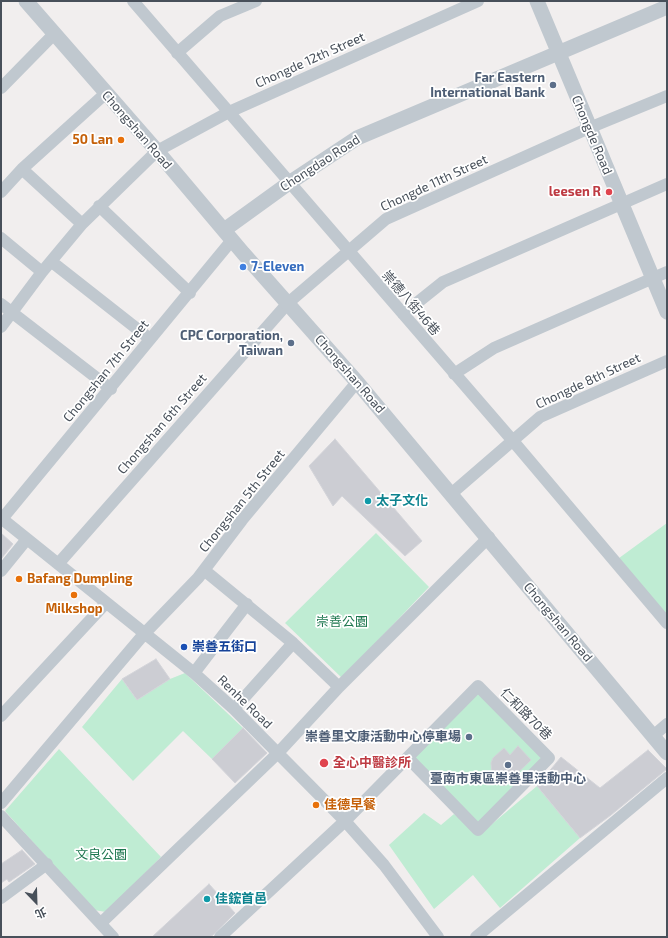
<!DOCTYPE html>
<meta charset="utf-8">
<style>
body{margin:0}
#map{position:relative;width:668px;height:938px;overflow:hidden;background:#f1eeee;font-family:"Exo 2","Noto Sans TC",sans-serif}
canvas{display:block}
.frame{position:absolute;inset:0;border:2px solid #48505a;pointer-events:none}
.north{position:absolute;left:16px;top:882px;width:40px;height:40px;-webkit-text-stroke:3px #fff;paint-order:stroke;rotate:157deg;font-size:11px;font-weight:700;line-height:16px;text-align:center;color:#48505a}
.north::after{content:'';display:block;margin:auto;width:14px;height:18px;background:#48505a;clip-path:polygon(50% 0,100% 100%,50% 72%,0 100%)}
</style>
<div id="map">
<canvas width="668" height="938"></canvas>
<div class="frame"></div>
<div class="north">北</div>
</div>
<script>
const g = document.querySelector('canvas').getContext('2d');
g.lineJoin = 'round';
function paint(path, color) { g.fillStyle = color; g.fill(path, 'evenodd'); }
const shape = rows => new Path2D(rows.map(r => 'M' + r).join(''));
function trace(path, color, width, dash) { g.strokeStyle = color; g.lineWidth = width; g.lineCap = dash ? 'butt' : 'round'; g.setLineDash(dash || []); g.stroke(path); }
function write(font, color, halo, rows, align = 'center') {
  g.font = font + ' "Exo 2","Noto Sans TC",sans-serif'; g.lineWidth = 3.5; g.setLineDash([]); g.textBaseline = 'middle'; g.strokeStyle = halo; g.fillStyle = color; for (const [text, x, y, turn = 0] of rows) {
    g.save(); g.translate(x, y); g.rotate((+turn || 0) * Math.PI / 180); g.textAlign = isNaN(turn) ? turn : align; if (halo) g.strokeText(text, 0, 0); g.fillText(text, 0, 0); g.restore();
  }
}
const green = shape([
 [667,523,667,622,615,561],
 [376,533,429,587,342,678,285,623],
 [185,673,243,728,212,759,183,731,133,781,82,727,122,679,137,700,170,679],
 [478,692,544,758,479,823,413,758],
 [59,749,161,857,106,912,94,910,5,811],
 [537,786,580,838,500,908,473,875,434,909,389,845,424,813,441,825,454,814,479,835]
]);
const building = shape([
 [335,439,422,541,405,556,342,496,333,506,309,466,335,439],
 [1,533,13,544,1,559,1,533],
 [156,659,170,679,137,700,122,679,156,659],
 [243,728,267,753,235,783,212,759,243,728],
 [518,746,531,760,504,786,492,773,491,763,493,758,504,748,510,755,518,746],
 [648,750,667,769,611,815,580,838,537,786,561,757,600,788,648,750],
 [22,850,35,864,9,882,7,879,1,883,1,864,22,850],
 [209,884,235,913,213,935,210,937,152,937,209,884]
]);
const minor = shape([
 [133,1,513,441,667,623],
 [177,53,220,16,256,1],
 [1,88,55,33],
 [22,169,82,224],
 [1,192,22,169,105,94],
 [99,206,190,293],
 [1,238,42,272],
 [52,262,150,339],
 [1,304,111,389],
 [403,314,443,282,667,184],
 [1,327,42,272,82,224,157,151,229,112,478,1],
 [454,374,494,348,667,272],
 [451,494,540,417,667,361],
 [1,518,194,673,234,709,345,821,384,865,438,937],
 [2,519,232,240],
 [58,564,288,303,386,219,589,128,667,96],
 [204,570,293,643,339,687],
 [1,571,27,539],
 [194,673,247,604],
 [234,709,293,643],
 [1,716,106,603],
 [653,736,667,724],
 [1,803,144,634,198,578,242,520,357,382],
 [1,816,113,937],
 [1,898,47,864],
 [101,923,278,753,339,687,489,537],
 [220,937,345,821,478,686,549,758,478,830,408,758],
 [476,937,667,778]
]);
const tertiary = shape([
 [26,1,157,151,243,253,357,382,667,753],
 [537,1,667,312],
 [224,230,289,183,357,138,667,7]
]);
const markers = [
 [553,85,4,"#5c6f8a"],
 [121,140,4,"#e8710a"],
 [609,192,4,"#e0444e"],
 [243,267,4,"#3f7fe0"],
 [291,343,4,"#5c6f8a"],
 [368,501,4,"#0f9aa8"],
 [19,579,4,"#e8710a"],
 [74,595,4,"#e8710a"],
 [184,647,4,"#1a4fb4"],
 [469,737,4,"#5c6f8a"],
 [324,763,5,"#e0444e"],
 [508,765,4,"#5c6f8a"],
 [316,805,4,"#e8710a"],
 [207,899,4,"#0f9aa8"]
];
const streetNames = [
 ["Chongde 12th Street",310,60,-24],
 ["Chongshan Road",137,130,49],
 ["Chongde Road",592,135,67],
 ["Chongdao Road",320,163,-33],
 ["Chongde 11th Street",434,183,-25],
 ["崇德八街46巷",411,303,49],
 ["Chongshan 7th Street",106,371,-51],
 ["Chongshan Road",350,374,49],
 ["Chongde 8th Street",588,381,-25],
 ["Chongshan 6th Street",162,424,-49],
 ["Chongshan 5th Street",242,501,-51],
 ["Chongshan Road",558,622,50],
 ["Renhe Road",245,702,44],
 ["仁和路70巷",526,714,45]
];
const serviceNames = [
 ["Far Eastern",545,78],
 ["International Bank",545,93],
 ["CPC Corporation,",283,336],
 ["Taiwan",283,351],
 ["崇善里文康活動中心停車場",461,737],
 ["臺南市東區崇善里活動中心",508,779,"center"]
];
const foodNames = [
 ["50 Lan",113,140,"right"],
 ["Bafang Dumpling",27,579],
 ["Milkshop",74,609,"center"],
 ["佳德早餐",324,805]
];
const healthNames = [
 ["leesen R",601,192],
 ["全心中醫診所",333,763,"left"]
];
const shopNames = [
 ["7-Eleven",251,267]
];
const cultureNames = [
 ["太子文化",376,501],
 ["佳鋐首邑",215,899]
];
const parkNames = [
 ["崇善公園",342,622],
 ["文良公園",101,855]
];
const transitNames = [
 ["崇善五街口",192,647]
];
paint(green, '#bfecd3');
paint(building, '#cccdd3');
trace(building, '#d3d4d9', 1);
trace(minor, '#c0c8cf', 12);
trace(tertiary, '#c0c8cf', 15);
for (const [x, y, r, color] of markers) { const dot = new Path2D(); dot.arc(x, y, r, 0, 2 * Math.PI); g.fillStyle = color; g.fill(dot); trace(dot, '#fff', 1.5); }
write('13px', '#48505a', '#fff', streetNames);
write('bold 13px', '#4e5e75', '#fff', serviceNames, 'right');
write('bold 13px', '#c56008', '#fff', foodNames, 'left');
write('bold 13px', '#be3a42', '#fff', healthNames, 'right');
write('bold 13px', '#366cbe', '#fff', shopNames, 'left');
write('bold 13px', '#0d838f', '#fff', cultureNames, 'left');
write('13px', '#1d774f', '#fff', parkNames);
write('bold 13px', '#164399', '#fff', transitNames, 'left');
</script>
